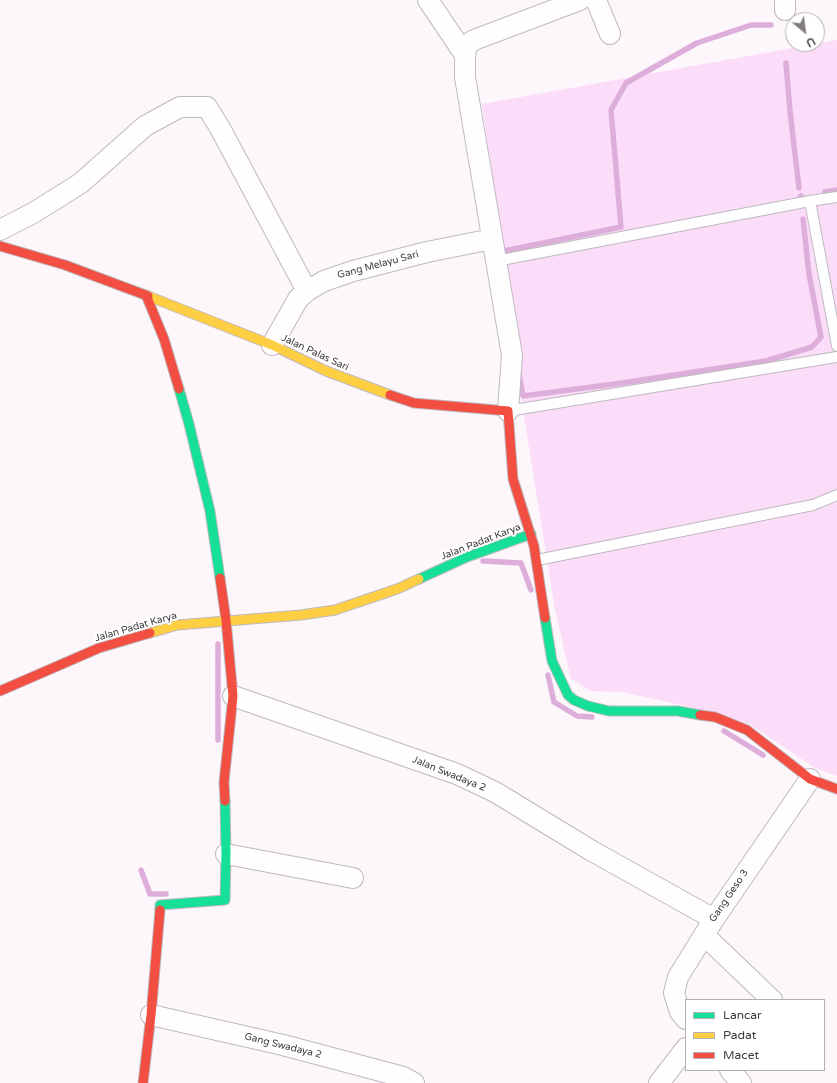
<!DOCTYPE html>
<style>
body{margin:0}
#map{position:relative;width:837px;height:1083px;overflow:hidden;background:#fdf7fc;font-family:"Varela Round",sans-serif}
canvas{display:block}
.legend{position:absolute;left:685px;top:999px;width:140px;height:72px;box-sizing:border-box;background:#fff;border:1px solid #b2b0b2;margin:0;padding:5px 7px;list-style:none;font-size:12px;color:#3f393f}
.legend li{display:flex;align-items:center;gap:8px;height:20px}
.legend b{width:20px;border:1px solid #b2b0b2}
.north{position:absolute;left:785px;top:12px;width:40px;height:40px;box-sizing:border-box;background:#fff;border:1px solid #b2b0b2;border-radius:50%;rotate:151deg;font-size:11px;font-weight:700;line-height:16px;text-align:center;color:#3f393f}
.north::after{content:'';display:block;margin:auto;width:14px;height:18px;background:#827c81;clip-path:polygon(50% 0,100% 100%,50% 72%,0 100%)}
</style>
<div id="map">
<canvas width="837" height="1083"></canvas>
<ul class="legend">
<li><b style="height:5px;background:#16e098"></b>Lancar</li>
<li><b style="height:5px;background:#ffcf43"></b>Padat</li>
<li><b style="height:5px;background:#f24e42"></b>Macet</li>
</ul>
<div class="north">U</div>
</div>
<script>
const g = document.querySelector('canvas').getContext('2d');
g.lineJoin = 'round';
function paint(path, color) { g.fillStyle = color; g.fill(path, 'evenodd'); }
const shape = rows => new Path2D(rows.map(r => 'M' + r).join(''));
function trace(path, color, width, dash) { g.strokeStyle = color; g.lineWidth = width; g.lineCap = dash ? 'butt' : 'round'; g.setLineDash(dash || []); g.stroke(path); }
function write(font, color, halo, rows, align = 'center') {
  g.font = font + ' "Varela Round",sans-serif'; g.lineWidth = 4; g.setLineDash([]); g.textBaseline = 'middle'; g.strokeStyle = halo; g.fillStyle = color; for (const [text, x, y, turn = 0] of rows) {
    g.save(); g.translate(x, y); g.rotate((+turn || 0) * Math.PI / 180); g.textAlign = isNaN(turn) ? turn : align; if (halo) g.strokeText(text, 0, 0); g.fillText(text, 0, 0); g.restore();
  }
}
const green = shape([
 [837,40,837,776,815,768,751,725,717,713,622,692,591,691,571,679,555,610,524,416,482,104]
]);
const stream = shape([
 [786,63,790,111,799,188],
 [825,192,837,190],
 [800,197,801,196],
 [504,251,621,227,611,110,626,83,697,43,751,25,771,25],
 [519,374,523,396,622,383,766,361,812,347,821,337,809,274,803,219],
 [483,561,521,563,531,590],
 [218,644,218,740],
 [548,675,554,702,577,716,592,717],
 [724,731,763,755],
 [141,870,150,894,166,894]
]);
const lane = shape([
 [837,197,810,201,837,346],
 [496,261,810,201],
 [508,411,837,357],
 [537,560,813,505,837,495]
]);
const street = shape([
 [428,0,465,55],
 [596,0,610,34],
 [785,0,785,10],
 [0,230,33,213,81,183,145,126,180,107,207,107,220,128,307,291],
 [272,345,298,299,307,291,324,281,353,271,427,252,492,239],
 [508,411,512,355,465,77,465,55,467,45,474,40,580,0],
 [233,696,457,774,495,792,592,851,714,919],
 [226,854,353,878],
 [704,935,772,1000],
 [151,1015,283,1045,403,1077,414,1083],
 [686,1019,680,1012,674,993,678,977,714,919,810,779],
 [730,1070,741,1083],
 [659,1083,686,1048]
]);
const fast = shape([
 [179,389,189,424,210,511,220,578],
 [419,579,467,557,531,534],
 [545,618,552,661,568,695,574,700,588,706,609,711,678,711,700,715],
 [160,910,160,905,225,900,226,854,225,801]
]);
const slow = shape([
 [148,296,272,345,326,371,390,395],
 [150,633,177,625,301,615,335,610,397,589,419,579]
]);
const jam = shape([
 [0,246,65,265,148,296],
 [146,295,164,339,179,389],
 [390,395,414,403,508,411,513,479,534,546,545,618],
 [220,578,226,620,233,696,224,782,225,801],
 [0,691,99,648,150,633],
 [700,715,715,717,747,730,810,779,837,789],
 [143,1083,151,1015,160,910]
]);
const streetNames = [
 ["Gang Melayu Sari",378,265,-15],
 ["Jalan Palas Sari",315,353,25],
 ["Jalan Padat Karya",481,542,-21],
 ["Jalan Padat Karya",136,627,-16],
 ["Jalan Swadaya 2",449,774,22],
 ["Gang Geso 3",729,896,-56],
 ["Gang Swadaya 2",283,1046,14]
];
paint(green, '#fbdcf9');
trace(stream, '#ddaeda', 5.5);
trace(lane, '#beb9be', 12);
trace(street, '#beb9be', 22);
trace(fast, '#beb9be', 11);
trace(slow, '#beb9be', 11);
trace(jam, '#beb9be', 11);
trace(lane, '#fffeff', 10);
trace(street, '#fffeff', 20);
trace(fast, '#16e098', 9);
trace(slow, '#ffcf43', 9);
trace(jam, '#f24e42', 9);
write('10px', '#3f393f', '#fff', streetNames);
</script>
